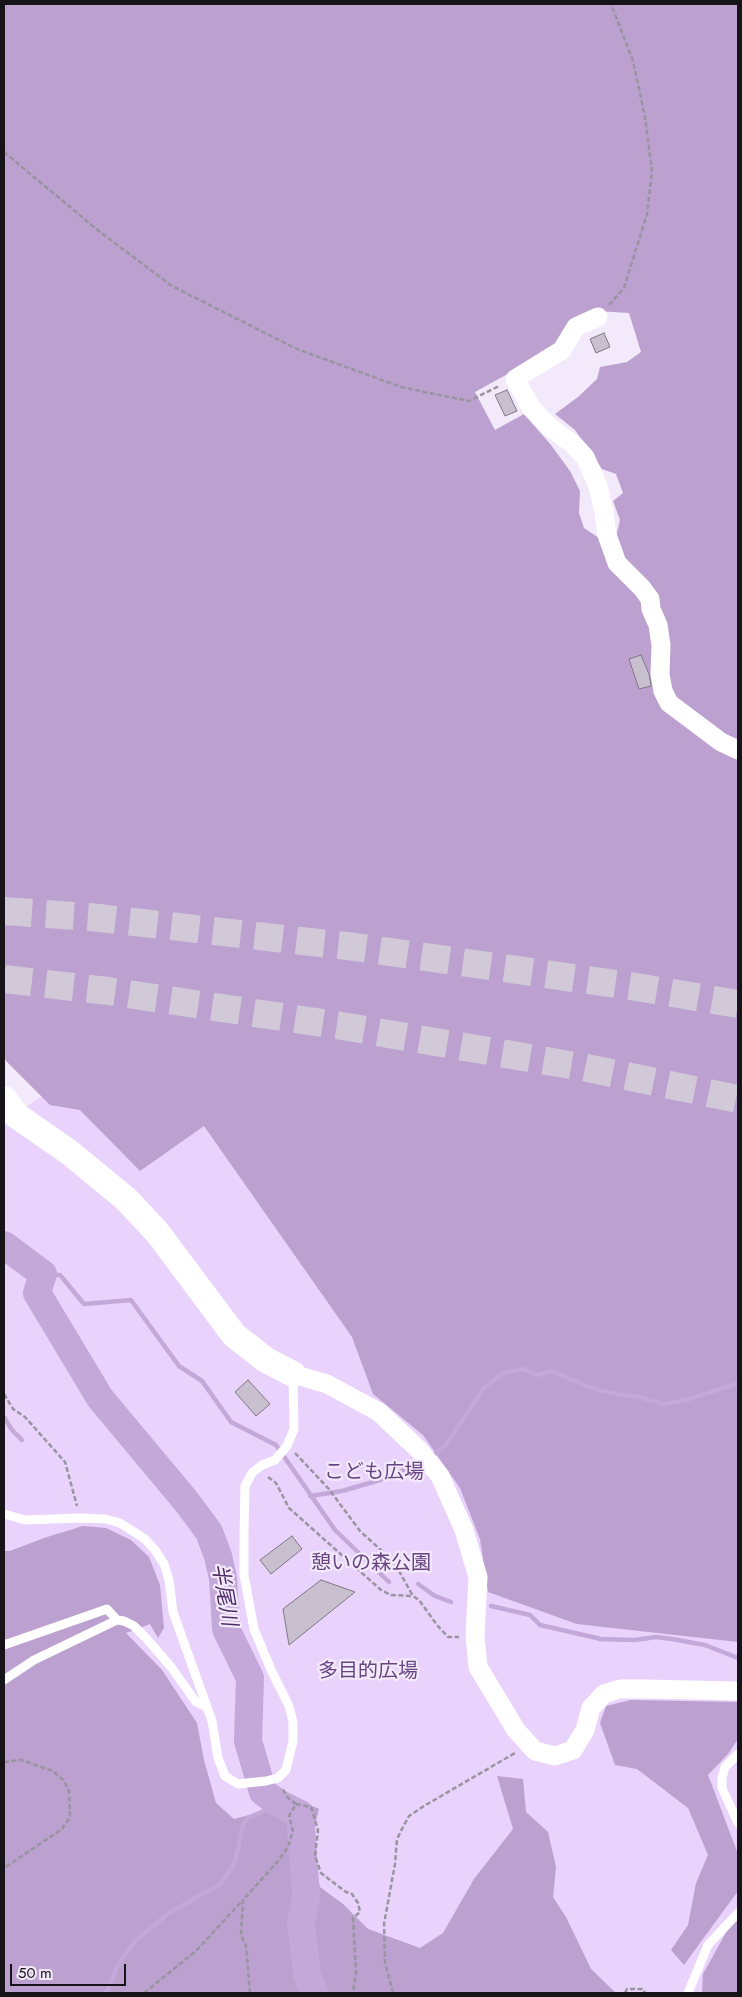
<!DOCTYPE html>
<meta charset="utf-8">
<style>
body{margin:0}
#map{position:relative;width:742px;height:1997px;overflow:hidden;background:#f2e9fa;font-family:Jost,sans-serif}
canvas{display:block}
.frame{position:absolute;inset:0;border:5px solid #161319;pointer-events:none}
.scale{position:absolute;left:10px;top:1964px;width:116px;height:22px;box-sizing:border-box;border:2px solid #161319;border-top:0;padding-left:6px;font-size:15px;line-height:18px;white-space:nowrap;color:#161319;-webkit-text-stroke:4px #f2e9fa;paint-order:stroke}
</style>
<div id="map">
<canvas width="742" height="1997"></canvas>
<div class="frame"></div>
<div class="scale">50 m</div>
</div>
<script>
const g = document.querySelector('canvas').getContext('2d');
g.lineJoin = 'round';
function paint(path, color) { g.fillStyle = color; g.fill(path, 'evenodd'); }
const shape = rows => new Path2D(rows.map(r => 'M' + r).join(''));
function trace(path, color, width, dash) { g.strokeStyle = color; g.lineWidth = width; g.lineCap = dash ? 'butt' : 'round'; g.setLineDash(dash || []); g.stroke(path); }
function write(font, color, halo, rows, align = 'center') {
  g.font = font + ' Jost,"Noto Sans JP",sans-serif'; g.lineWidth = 4.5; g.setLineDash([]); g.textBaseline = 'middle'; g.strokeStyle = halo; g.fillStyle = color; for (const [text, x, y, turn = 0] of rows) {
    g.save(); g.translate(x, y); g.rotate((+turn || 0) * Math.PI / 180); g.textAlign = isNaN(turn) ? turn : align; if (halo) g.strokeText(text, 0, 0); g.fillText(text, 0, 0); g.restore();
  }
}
const green = shape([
 [738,776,738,1993,4,1993,4,1129,9,1118,46,1094]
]);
const forest = shape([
 [4,4,738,4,738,1642,577,1624,488,1592,480,1539,460,1488,423,1435,373,1394,352,1337,204,1126,140,1171,80,1110,50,1105,6,1061,4,1056],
 [596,311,629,313,641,352,627,362,600,367,597,379,578,397,555,414,575,430,602,469,616,474,623,493,613,501,620,520,615,541,599,538,584,528,579,513,580,491,570,471,551,445,524,414,495,430,475,392,560,345],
 [83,1526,106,1528,131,1540,149,1557,160,1585,164,1628,158,1638,150,1624,126,1633,162,1670,197,1723,204,1760,216,1803,234,1819,301,1801,319,1809,310,1844,320,1887,343,1904,368,1929,420,1948,443,1933,474,1879,513,1829,497,1776,523,1779,526,1812,548,1832,556,1867,553,1897,566,1917,591,1969,616,1993,4,1993,4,1551,10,1551,47,1537],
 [631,1700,738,1702,738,1739,728,1754,708,1775,738,1854,738,1891,684,1965,671,1950,688,1925,696,1883,708,1855,688,1808,637,1769,615,1765,600,1723,606,1706],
 [738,1911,738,1993,702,1993,703,1974]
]);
const stream = shape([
 [43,1274,60,1275,84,1304,131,1300,179,1366,202,1381,231,1422,276,1445,335,1530,389,1582],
 [4,1417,12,1430,22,1440],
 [431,1457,445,1446,484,1388,503,1373,523,1369,537,1375,551,1371,592,1388,616,1394,640,1397,663,1404,686,1400,738,1383],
 [310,1496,342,1491,380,1480,422,1462],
 [418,1584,435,1596,451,1602],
 [491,1606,530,1615,540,1625,601,1639,635,1640,656,1637,672,1639,705,1645,738,1658],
 [106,1993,118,1965,135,1941,170,1912,219,1885,227,1875,235,1862,243,1825,248,1818,275,1806,273,1799]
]);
const river = shape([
 [4,1245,43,1274,37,1293,100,1398,186,1501,209,1532,218,1556,223,1578,226,1629,250,1678,248,1741,263,1792,278,1803,300,1814,306,1897,301,1923,307,1974,314,1993]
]);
const building = shape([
 [604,333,610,347,596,353,590,339,604,333],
 [507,390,517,411,505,416,495,395,507,390],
 [641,655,649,674,651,686,639,689,629,659,641,655],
 [248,1380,270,1404,256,1416,235,1392,248,1380],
 [292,1536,302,1549,271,1574,260,1560,292,1536],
 [321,1580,355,1592,289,1645,283,1609,321,1580]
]);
const highwayTunnel = shape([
 [4,911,90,917,355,947,630,986,738,1004],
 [4,979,108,991,342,1026,582,1067,738,1099]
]);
const path = shape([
 [4,152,100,232,172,286,297,349,401,387,469,401,499,386],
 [609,305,624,288,647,214,652,171,645,117,633,61,611,4],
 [4,1394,13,1409,25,1417,65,1462,77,1506],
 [295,1453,328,1488,360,1531,394,1562,413,1596,419,1600,437,1625,448,1637,459,1637],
 [268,1477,276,1483,289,1508,381,1590,391,1595,413,1596],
 [4,1762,21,1760,53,1771,64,1781,69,1791,70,1817,62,1829,4,1868],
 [296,1804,311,1807,318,1830,315,1856,321,1873,346,1892,352,1894,358,1903,360,1912,353,1918,356,1972,353,1993],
 [144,1993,196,1951,242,1901],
 [250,1993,246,1946,241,1935,243,1900,278,1861,288,1847,293,1831,289,1816,296,1804,286,1796,283,1789],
 [393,1993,385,1962,384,1924,395,1864,397,1839,403,1827,409,1816,424,1806,515,1753],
 [625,1993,627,1989,643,1989,645,1993]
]);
const lane = shape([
 [4,1514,25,1520,80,1518,105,1519,120,1523,145,1539,155,1550,164,1564,169,1580,173,1612,207,1707],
 [4,1645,107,1609,117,1620],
 [4,1680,34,1660,117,1620,124,1621,134,1626,146,1638,171,1667,196,1702,207,1707,212,1721,218,1758,225,1776,238,1784,266,1781,278,1778,286,1770,293,1741,293,1722,289,1706,272,1672,254,1629,244,1575,244,1535,245,1486,252,1473,262,1465,275,1460,287,1446,294,1429,293,1377],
 [738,1754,725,1767,722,1778,722,1788,738,1823],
 [688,1993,708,1945,738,1913]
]);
const street = shape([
 [598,317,576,327,562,350,515,379,532,409,552,429,573,444,585,457,598,486,604,512,607,535,617,563,642,588,650,599,651,609,658,625,661,645,660,674,663,691,669,703,721,742,738,750],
 [293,1374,327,1384,379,1412,419,1450,440,1476,464,1530,478,1577,475,1635,478,1667,516,1730,535,1751,555,1756,573,1750,585,1730,591,1708,604,1694,620,1689,644,1689,738,1691]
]);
const secondary = shape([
 [4,1099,17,1116,69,1152,126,1199,157,1232,234,1335,266,1360,293,1374]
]);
const parkNames = [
 ["こども広場",374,1473],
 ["憩いの森公園",371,1564],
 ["多目的広場",368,1672]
];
const waterNames = [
 ["半尾川",223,1595,80]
];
paint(green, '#e9d2fc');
paint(forest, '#bba0d0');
trace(stream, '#c3a8d9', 4.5);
trace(river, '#c3a8d9', 28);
paint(building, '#c8bfcf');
trace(building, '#807887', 1);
trace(highwayTunnel, '#d1c9d8', 28, [28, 14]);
trace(path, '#9a93a0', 2.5, [5, 2.5]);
trace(lane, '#fff', 9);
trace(street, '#fff', 19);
trace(secondary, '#fff', 26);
write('20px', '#684481', '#f2e9fa', parkNames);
write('italic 21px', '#4e2b66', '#f2e9fa', waterNames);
</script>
